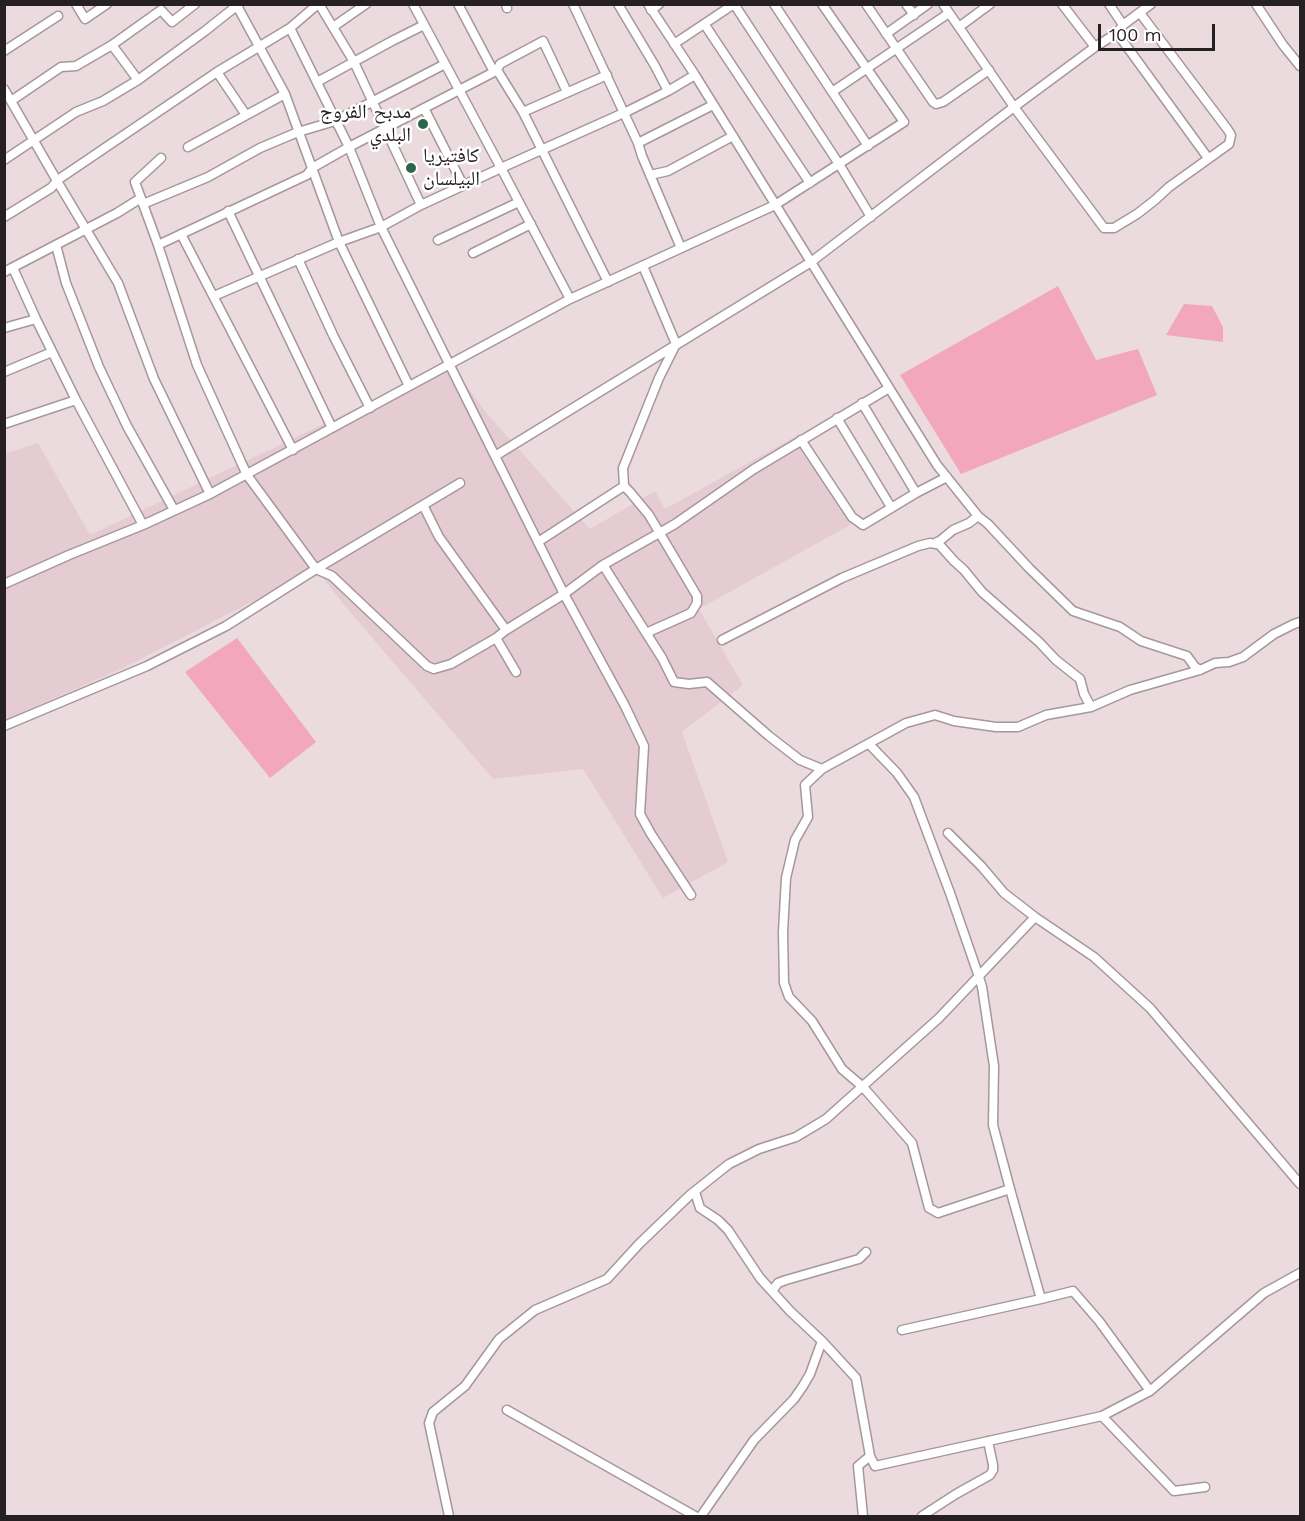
<!DOCTYPE html>
<meta charset="utf-8">
<style>
body{margin:0}
#map{position:relative;width:1305px;height:1521px;overflow:hidden;background:#ebdbdf;font-family:"Work Sans",sans-serif}
canvas{display:block}
.frame{position:absolute;inset:0;border:6px solid #262022;pointer-events:none}
.scale{position:absolute;left:1098px;top:24px;width:117px;height:27px;box-sizing:border-box;border:3px solid #262022;border-top:0;padding-left:8px;font-size:18px;line-height:21px;white-space:nowrap;color:#262022;-webkit-text-stroke:4px #fff;paint-order:stroke}
</style>
<div id="map">
<canvas width="1305" height="1521"></canvas>
<div class="frame"></div>
<div class="scale">100 m</div>
</div>
<script>
const g = document.querySelector('canvas').getContext('2d');
g.lineJoin = 'round';
function paint(path, color) { g.fillStyle = color; g.fill(path, 'evenodd'); }
const shape = rows => new Path2D(rows.map(r => 'M' + r).join(''));
function trace(path, color, width, dash) { g.strokeStyle = color; g.lineWidth = width; g.lineCap = dash ? 'butt' : 'round'; g.setLineDash(dash || []); g.stroke(path); }
function write(font, color, halo, rows, align = 'center') {
  g.font = font + ' "Work Sans","Noto Naskh Arabic",sans-serif'; g.lineWidth = 5; g.setLineDash([]); g.textBaseline = 'middle'; g.strokeStyle = halo; g.fillStyle = color; for (const [text, x, y, turn = 0] of rows) {
    g.save(); g.translate(x, y); g.rotate((+turn || 0) * Math.PI / 180); g.textAlign = isNaN(turn) ? turn : align; if (halo) g.strokeText(text, 0, 0); g.fillText(text, 0, 0); g.restore();
  }
}
const built = shape([
 [450,364,488,415,590,529,655,491,665,509,800,434,857,521,699,609,743,685,682,732,728,862,663,898,583,769,493,779,344,605,316,569,123,668,5,720,4,454,38,443,90,535]
]);
const green = shape([
 [1058,286,1096,360,1138,349,1157,395,961,474,900,375],
 [1184,304,1212,306,1223,327,1223,342,1166,335],
 [237,638,316,742,270,778,185,672]
]);
const minor = shape([
 [76,4,85,19,107,4],
 [236,4,285,94,339,242,409,386],
 [319,4,354,62,421,205],
 [413,4,501,168,570,299],
 [458,4,494,72],
 [506,4,507,8],
 [573,4,638,143,642,156,681,248],
 [618,4,655,66,668,91],
 [648,4,695,75,811,262,495,456,564,594,625,706,644,746,640,814,651,834,691,895],
 [774,4,868,146],
 [866,4,933,102,936,104,943,102,989,70],
 [906,4,914,15],
 [943,4,1014,107,1104,228,1114,228,1137,214,1155,200,1169,187,1229,144,1231,135,1228,130,1140,13],
 [1062,4,1095,47],
 [1109,4,1123,25],
 [1151,4,1123,25,1117,33,1095,47,1014,107,811,262,937,465,978,516,988,524,1029,568,1073,611,1120,627,1141,641,1187,656,1195,667,1200,670],
 [1256,4,1283,45,1300,66],
 [651,10,659,4],
 [705,25,810,183],
 [333,27,366,4],
 [959,27,990,4],
 [290,28,349,147,381,227,495,456],
 [1117,33,1208,158],
 [886,34,928,4],
 [674,44,734,4,839,164,871,217],
 [112,45,138,80],
 [4,51,58,16],
 [497,70,523,112,608,282],
 [217,72,246,115],
 [317,82,392,41,424,25],
 [4,89,60,186,118,283,154,379,210,494],
 [832,92,949,13],
 [11,101,61,67,76,66,112,45,161,10,172,22,195,4],
 [424,108,463,185],
 [523,112,607,75],
 [638,143,713,105],
 [188,147,285,94],
 [161,158,135,182,158,245,197,365,247,475,316,569,332,576,427,666,434,669,451,664,496,638,506,630,564,594,603,565,675,524,754,469,889,388],
 [4,160,76,112,103,101,138,80,205,31,239,4],
 [650,175,668,171,733,136],
 [143,204,208,177,260,148,298,132,335,121,445,64],
 [228,211,332,428],
 [4,217,51,188,59,179,217,72,290,28,318,4],
 [181,234,293,450],
 [438,240,519,202],
 [56,245,66,283,99,367,127,426,174,510],
 [158,245,307,175,312,168,349,147,494,72,497,70,500,64,543,41,567,92],
 [473,253,531,224],
 [298,259,333,335,370,408],
 [13,268,36,319,76,400,143,525],
 [4,272,117,213,141,198],
 [214,296,339,242,381,227,421,205,501,168,628,111,668,91,695,75],
 [4,328,36,319],
 [4,372,52,352],
 [862,403,916,493],
 [837,418,891,507],
 [4,424,76,400],
 [801,440,852,517,863,525,916,493,947,477],
 [624,486,623,468,659,378,676,344,643,266],
 [423,505,439,537,506,630],
 [538,542,624,486,630,492,649,515,697,596,697,603,691,613,646,633],
 [937,542,954,561,964,570,982,592,1039,642,1056,660,1080,679,1084,694,1091,707],
 [603,565,662,658,674,682,689,684,707,682,769,736,800,760,822,769],
 [4,584,69,555,143,525,210,494,570,299,775,205,904,122,822,4],
 [496,638,516,672],
 [722,640,842,578,918,546,930,543,936,544,953,530,969,523,978,516],
 [4,726,147,666,226,626,316,569,460,483],
 [869,744,897,773,914,797,950,893,979,977,982,987,994,1066,993,1125,1010,1189],
 [948,833,982,867,1004,893,1035,917,1094,957,1150,1008,1300,1184],
 [695,1192,700,1208,718,1220,728,1230,760,1278,790,1311,822,1341,856,1378,870,1456],
 [772,1291,778,1283,786,1280,859,1259,866,1252],
 [902,1330,1041,1299],
 [1150,1391,1099,1321,1073,1291,1041,1299,1010,1189,938,1213,929,1208,912,1143,863,1087,842,1069,812,1021,789,997,784,983,783,932,786,878,795,840,808,817,805,785,822,769,906,723,935,715,954,721,996,727,1018,727,1046,715,1091,707,1130,690,1200,670,1215,663,1229,662,1243,657,1274,634,1294,624,1300,622],
 [507,1410,695,1516],
 [1102,1416,1174,1491,1205,1487],
 [449,1516,429,1423,433,1412,465,1386,499,1339,535,1310,607,1279,639,1244,690,1195,729,1164,759,1149,796,1137,826,1119,939,1018,1035,917],
 [701,1516,754,1440,794,1399,803,1386,810,1374,822,1341],
 [863,1516,858,1466,870,1456,875,1466,1102,1416,1150,1391,1264,1293,1300,1273],
 [922,1516,956,1494,990,1475,993,1470,993,1465,988,1441]
]);
const markers = [
 [423,124,6,"#2d654d"],
 [411,168,6,"#2d654d"]
];
const poiNames = [
 ["مدبح الفروج",411,112],
 ["البلدي",411,135],
 ["كافتيريا",423,156,"left"],
 ["البيلسان",423,179,"left"]
];
paint(built, '#e4ccd2');
paint(green, '#f2a7bc');
trace(minor, '#a6979b', 11);
trace(minor, '#fff', 8);
for (const [x, y, r, color] of markers) { const dot = new Path2D(); dot.arc(x, y, r, 0, 2 * Math.PI); g.fillStyle = color; g.fill(dot); trace(dot, '#fff', 2); }
write('20px', '#262022', '#fff', poiNames, 'right');
</script>
